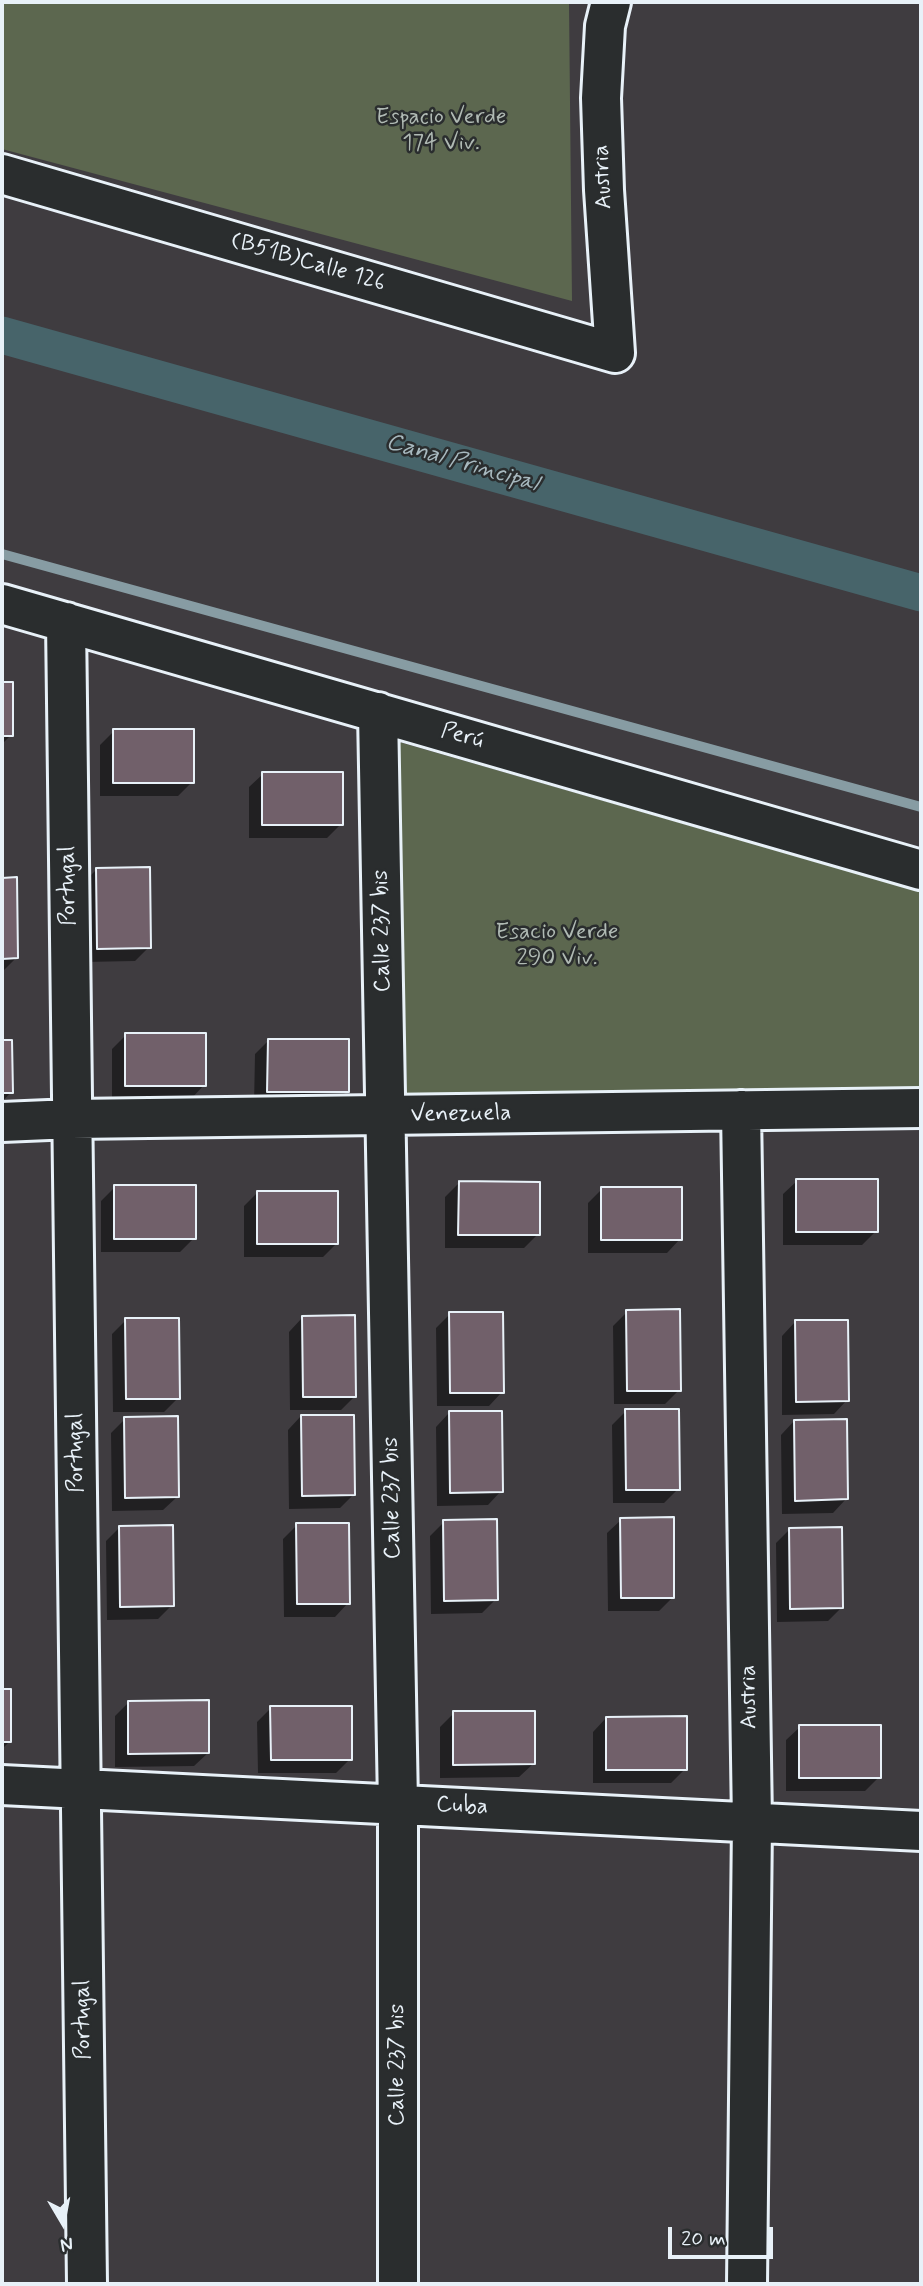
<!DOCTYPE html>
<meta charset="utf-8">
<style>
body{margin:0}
#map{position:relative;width:923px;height:2286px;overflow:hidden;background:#3f3c40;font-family:Mynerve,sans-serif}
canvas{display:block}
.frame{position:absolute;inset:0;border:4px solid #e8f1f8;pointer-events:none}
.north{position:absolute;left:28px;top:2188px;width:70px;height:70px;-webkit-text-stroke:5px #2a2d2e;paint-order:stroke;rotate:170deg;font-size:19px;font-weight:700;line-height:28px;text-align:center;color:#e8f1f8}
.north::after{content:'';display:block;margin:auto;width:24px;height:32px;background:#e8f1f8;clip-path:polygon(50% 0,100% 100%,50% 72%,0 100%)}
.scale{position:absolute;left:668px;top:2227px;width:105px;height:32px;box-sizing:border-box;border:4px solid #e8f1f8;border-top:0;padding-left:9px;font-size:21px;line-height:24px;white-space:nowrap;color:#e8f1f8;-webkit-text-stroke:5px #2a2d2e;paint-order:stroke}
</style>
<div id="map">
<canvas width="923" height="2286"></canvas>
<div class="frame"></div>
<div class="north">N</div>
<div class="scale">20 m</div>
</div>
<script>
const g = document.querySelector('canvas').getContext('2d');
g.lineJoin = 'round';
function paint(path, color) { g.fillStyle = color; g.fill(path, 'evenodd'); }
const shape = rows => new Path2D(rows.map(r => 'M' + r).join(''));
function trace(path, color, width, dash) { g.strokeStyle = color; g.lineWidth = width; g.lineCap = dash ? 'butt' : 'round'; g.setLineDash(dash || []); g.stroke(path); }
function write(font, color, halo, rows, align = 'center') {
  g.font = font + ' Mynerve,sans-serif'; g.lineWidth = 5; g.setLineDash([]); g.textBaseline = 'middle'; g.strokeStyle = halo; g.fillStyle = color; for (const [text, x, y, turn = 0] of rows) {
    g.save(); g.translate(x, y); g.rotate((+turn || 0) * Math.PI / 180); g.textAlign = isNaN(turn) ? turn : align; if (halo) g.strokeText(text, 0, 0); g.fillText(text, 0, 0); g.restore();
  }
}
const green = shape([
 [2,2,569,2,572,301,2,149],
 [399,742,921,892,921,1095,407,1100]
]);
const shadow = shape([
 [2,684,11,684,11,735,2,744],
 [114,731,192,782,178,796,100,796,100,745],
 [263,774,341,824,327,838,249,838,249,787],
 [97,869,149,947,135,961,84,962,83,883],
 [2,879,15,879,16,958,2,972],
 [126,1035,204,1085,191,1099,112,1099,112,1049],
 [2,1041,11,1041,11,1092,2,1102],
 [268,1041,347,1091,333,1105,254,1105,255,1054],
 [797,1181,876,1231,862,1245,783,1245,783,1194],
 [459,1183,538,1234,524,1248,445,1248,445,1197],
 [115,1187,194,1238,180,1252,101,1252,101,1201],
 [602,1189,680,1239,667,1253,588,1253,588,1203],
 [257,1193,336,1244,323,1257,244,1257,244,1206],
 [627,1312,679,1390,665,1404,614,1404,613,1326],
 [450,1314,502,1392,489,1406,437,1406,436,1328],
 [302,1318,355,1396,341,1410,290,1410,289,1332],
 [126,1320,178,1398,164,1412,113,1412,112,1334],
 [795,1322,847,1400,834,1414,782,1415,782,1336],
 [626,1411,678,1489,664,1503,613,1503,612,1425],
 [449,1413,501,1491,488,1505,437,1506,436,1427],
 [301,1416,354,1494,340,1508,289,1509,288,1430],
 [125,1419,177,1497,163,1510,112,1511,111,1433],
 [794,1421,846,1499,833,1513,782,1514,781,1435],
 [621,1520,673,1597,659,1611,608,1611,607,1533],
 [444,1522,496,1599,482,1613,431,1614,430,1536],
 [297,1525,348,1603,335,1617,284,1617,283,1539],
 [120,1527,172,1605,158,1619,107,1620,106,1541],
 [790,1529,842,1607,828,1621,777,1622,776,1543],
 [2,1691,10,1691,9,1742,2,1749],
 [129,1702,208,1753,194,1766,115,1767,115,1716],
 [271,1708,350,1759,336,1773,258,1773,257,1722],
 [454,1713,533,1764,519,1777,440,1778,440,1727],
 [606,1718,685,1769,671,1783,593,1783,593,1732],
 [800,1727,879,1777,865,1791,786,1791,786,1740]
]);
const stream = shape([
 [2,554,921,807]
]);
const canal = shape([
 [2,335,921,593]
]);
const building = shape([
 [2,682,13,682,13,736,2,736,2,682],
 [113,729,194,729,194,783,113,783,113,729],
 [262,772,343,772,343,825,262,825,262,772],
 [150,867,151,948,97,949,96,868,150,867],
 [17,877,18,958,2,959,2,878,17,877],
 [125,1033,206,1033,206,1086,125,1086,125,1033],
 [268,1039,349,1039,349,1092,267,1092,268,1039],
 [2,1040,12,1040,13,1093,2,1093,2,1040],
 [796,1179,878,1179,878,1232,796,1232,796,1179],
 [459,1181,540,1182,540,1235,458,1235,459,1181],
 [114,1185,196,1185,196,1239,114,1239,114,1185],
 [601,1187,682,1187,682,1240,601,1240,601,1187],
 [257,1191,338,1191,338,1244,257,1244,257,1191],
 [680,1309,681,1391,627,1391,626,1310,680,1309],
 [449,1312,503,1312,504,1393,450,1393,449,1312],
 [355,1315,356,1397,303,1397,302,1316,355,1315],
 [125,1318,179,1318,180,1399,126,1399,125,1318],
 [795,1320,848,1320,849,1401,796,1402,795,1320],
 [625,1409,679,1409,680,1490,626,1490,625,1409],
 [449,1411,502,1411,503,1492,450,1493,449,1411],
 [301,1415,354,1415,355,1495,302,1496,301,1415],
 [178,1416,179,1497,125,1498,124,1417,178,1416],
 [847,1419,848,1499,795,1501,794,1420,847,1419],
 [674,1517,674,1598,621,1598,620,1518,674,1517],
 [497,1519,498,1600,444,1601,443,1520,497,1519],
 [296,1523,349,1523,350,1604,297,1604,296,1523],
 [173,1525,174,1606,120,1607,119,1526,173,1525],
 [842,1527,843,1608,790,1609,789,1528,842,1527],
 [2,1689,11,1689,11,1742,2,1742,2,1689],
 [209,1700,209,1753,128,1754,128,1701,209,1700],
 [270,1706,352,1706,352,1760,271,1760,270,1706],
 [453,1711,535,1711,535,1764,453,1765,453,1711],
 [687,1716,687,1770,606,1770,606,1717,687,1716],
 [799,1725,881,1725,881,1778,799,1778,799,1725]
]);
const minor = shape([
 [2,174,615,353,604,190,601,98,605,26,611,2],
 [2,604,921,870],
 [66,622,87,2284],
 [378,712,398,1804,398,2284],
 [741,1110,752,1822,747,2284],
 [2,1122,72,1119,921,1108],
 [2,1785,921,1831]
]);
const parkNames = [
 ["Espacio Verde",441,118],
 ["174 Viv.",441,144],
 ["Esacio Verde",557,933],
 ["290 Viv.",557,959]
];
const streetNames = [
 ["Austria",604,177,-93],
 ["(B51B)Calle 126",308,263,16],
 ["Perú",462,737,16],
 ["Portugal",69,886,-91],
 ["Calle 237 bis",383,931,-91],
 ["Venezuela",461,1115,-1],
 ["Portugal",77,1453,-91],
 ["Calle 237 bis",393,1498,-91],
 ["Austria",750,1697,-91],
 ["Cuba",462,1807,3],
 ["Portugal",84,2020,-91],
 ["Calle 237 bis",398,2065,-90]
];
const waterNames = [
 ["Canal Principal",462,464,16]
];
paint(green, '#5c674f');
paint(shadow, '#0007');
trace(stream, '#879ca3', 10);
trace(canal, '#47646a', 37);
paint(building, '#71606a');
trace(building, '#e8f1f8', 2);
trace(minor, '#e8f1f8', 44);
trace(minor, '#2a2d2e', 38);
write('23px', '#b0bab4', '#2a2d2e', parkNames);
write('23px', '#e8f1f8', '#2a2d2e', streetNames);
write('italic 24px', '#a8b9bf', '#2a2d2e', waterNames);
</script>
